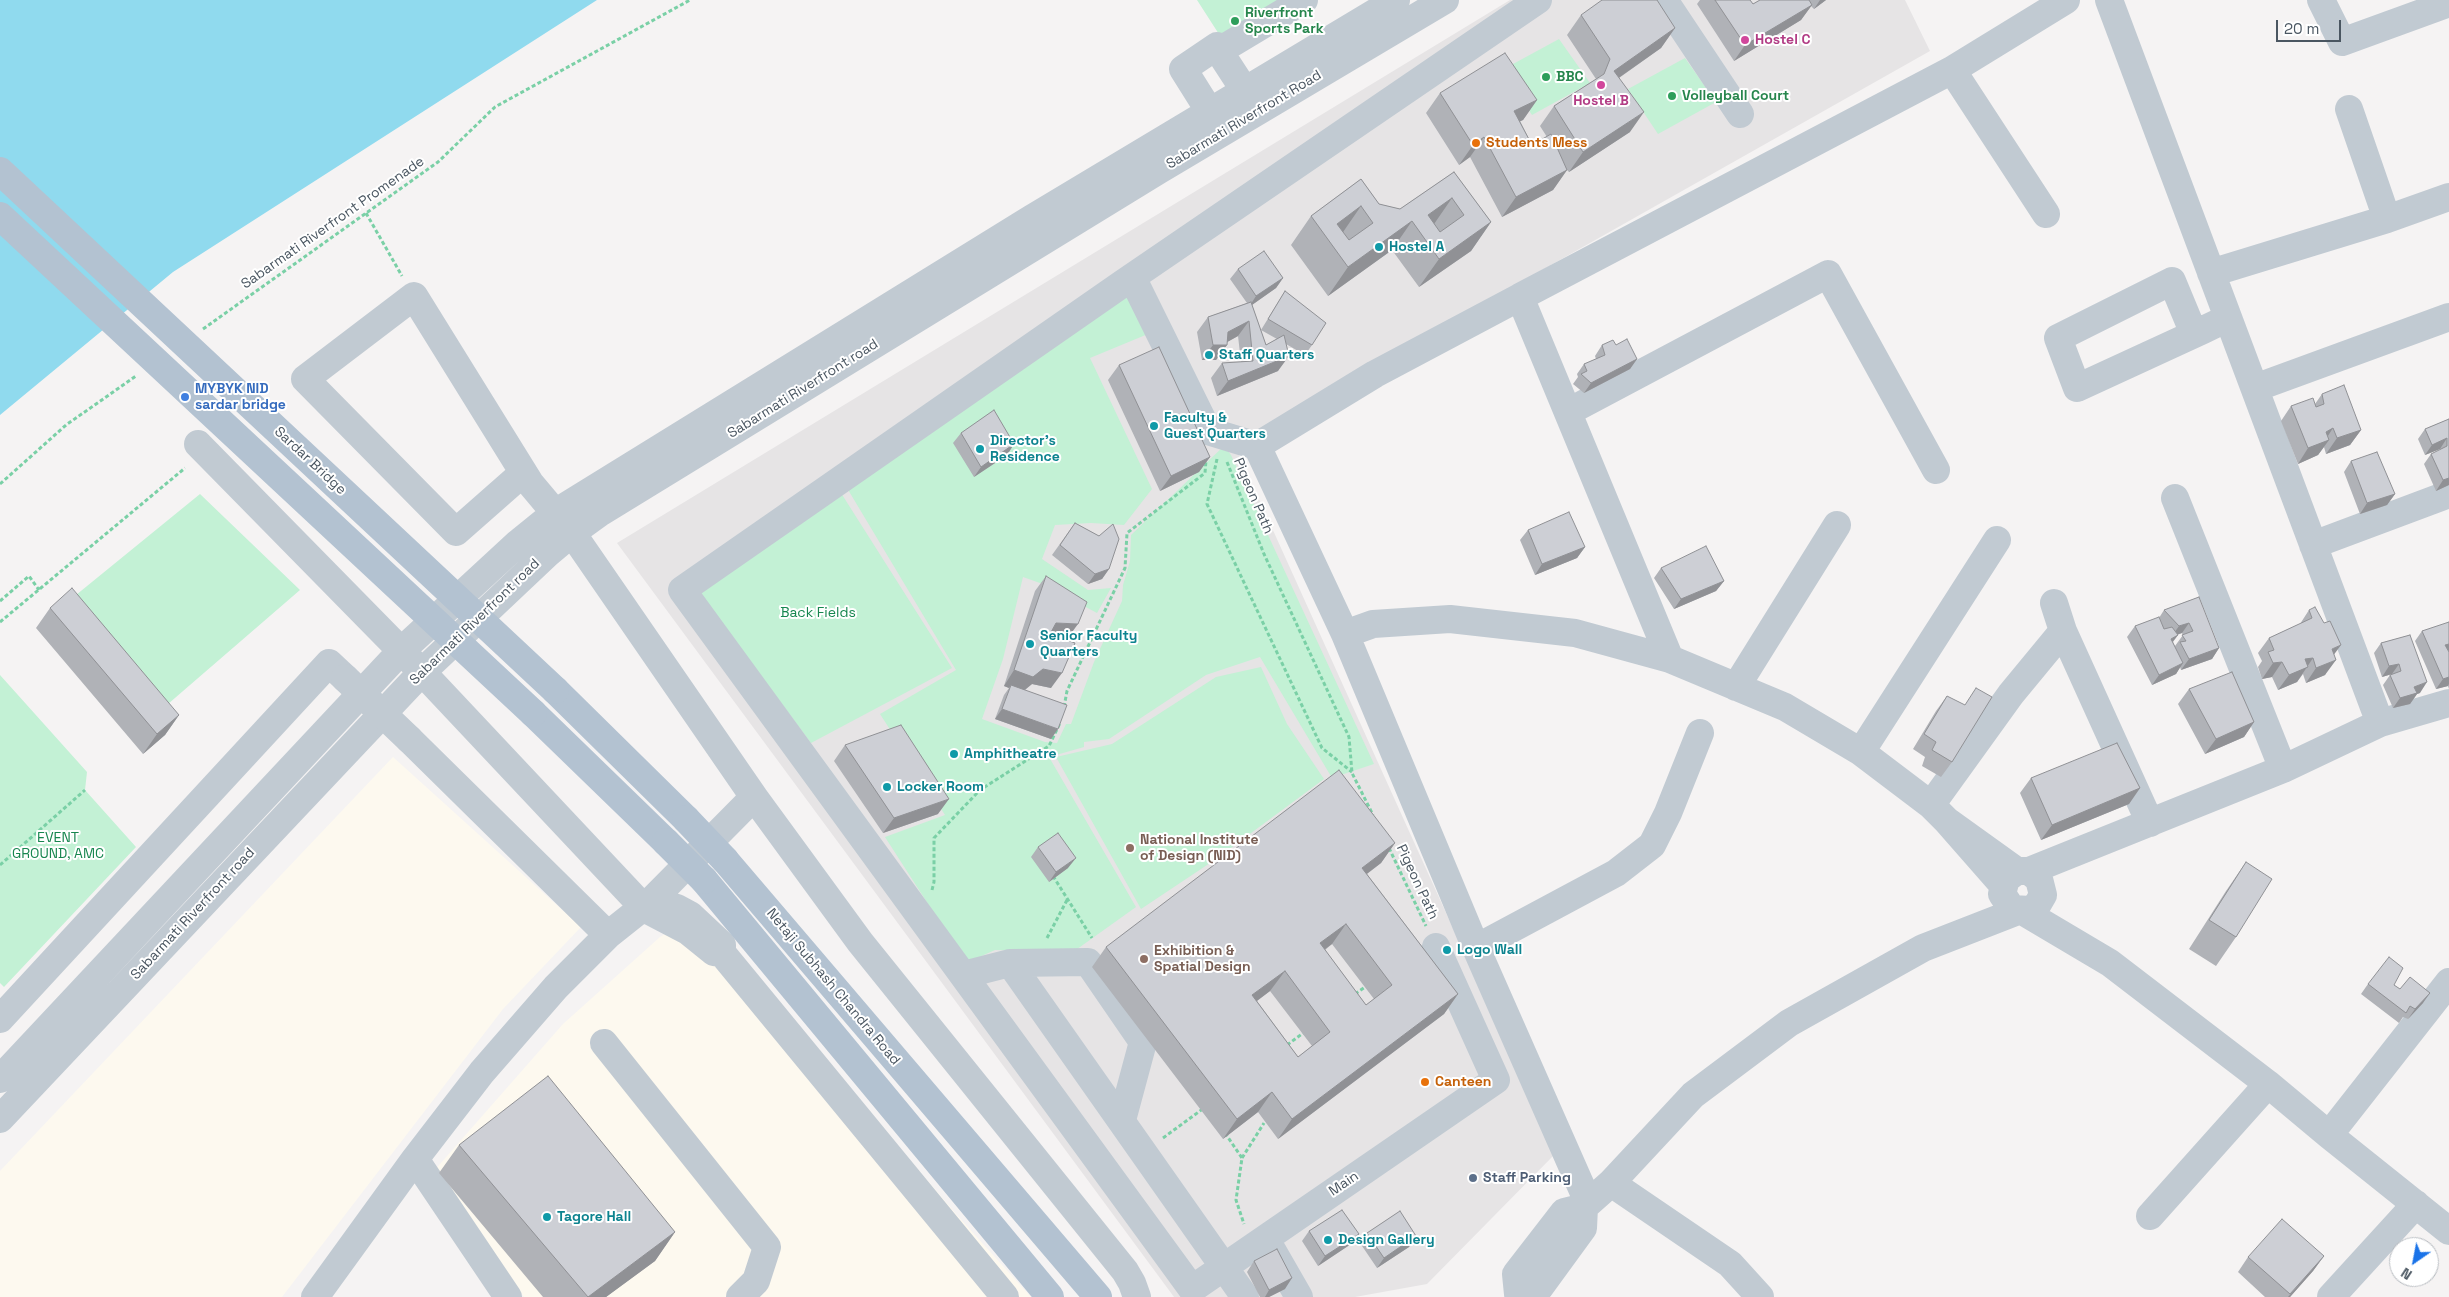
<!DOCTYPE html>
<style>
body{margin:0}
#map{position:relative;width:2449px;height:1297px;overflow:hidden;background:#f5f3f3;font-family:"Space Grotesk",sans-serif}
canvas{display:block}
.north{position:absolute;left:2389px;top:1237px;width:50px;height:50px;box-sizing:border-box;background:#fff;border:1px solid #b7bbc0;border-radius:50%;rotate:213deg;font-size:14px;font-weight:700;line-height:20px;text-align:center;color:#4a5661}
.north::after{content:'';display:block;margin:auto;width:18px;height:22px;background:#1a73e8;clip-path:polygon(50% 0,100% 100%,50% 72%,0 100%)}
.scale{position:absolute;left:2276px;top:20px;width:65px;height:22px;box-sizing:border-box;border:2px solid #4a5661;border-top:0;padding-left:6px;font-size:15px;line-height:18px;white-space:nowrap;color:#4a5661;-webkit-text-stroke:4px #fff;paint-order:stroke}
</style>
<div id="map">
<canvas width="2449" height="1297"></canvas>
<div class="north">N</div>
<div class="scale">20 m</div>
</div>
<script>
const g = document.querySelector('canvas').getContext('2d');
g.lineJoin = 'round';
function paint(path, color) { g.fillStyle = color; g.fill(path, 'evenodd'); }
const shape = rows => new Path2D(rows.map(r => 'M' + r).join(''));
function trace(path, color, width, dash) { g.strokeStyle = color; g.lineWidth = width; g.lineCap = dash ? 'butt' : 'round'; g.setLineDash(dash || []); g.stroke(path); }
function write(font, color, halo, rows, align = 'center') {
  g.font = font + ' "Space Grotesk",sans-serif'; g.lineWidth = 4; g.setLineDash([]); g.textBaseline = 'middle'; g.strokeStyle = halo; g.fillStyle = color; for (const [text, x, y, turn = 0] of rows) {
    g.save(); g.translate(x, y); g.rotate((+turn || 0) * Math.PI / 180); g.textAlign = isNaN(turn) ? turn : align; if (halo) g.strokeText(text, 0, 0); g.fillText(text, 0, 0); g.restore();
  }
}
const commercial = shape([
 [393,757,581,927,503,1009,282,1297,0,1297,0,1171],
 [700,913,956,1214,1031,1297,524,1297,433,1172,563,1024,660,937]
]);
const education = shape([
 [1510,0,1905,0,1930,51,1234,444,1555,1154,1427,1284,1355,1297,1174,1297,617,543]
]);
const green = shape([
 [1197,0,1293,0,1224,42],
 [1559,39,1590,83,1532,115,1502,70],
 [1685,58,1716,102,1658,134,1628,89],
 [1122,284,1148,334,1090,358,1152,489,1124,525,1091,523,1055,525,1042,559,1088,590,1111,588,1097,613,1067,597,1068,593,1023,577,1003,659,982,719,1045,742,1057,743,1066,724,1071,724,1094,662,1122,601,1123,585,1130,561,1131,535,1224,446,1231,455,1374,764,1332,778,1260,657,1206,675,1109,739,1084,742,1084,747,1049,757,1136,907,1073,952,995,950,966,963,885,837,945,815,880,714,956,670,847,488],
 [841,493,952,668,811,743,699,593],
 [200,494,300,590,168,704,76,595],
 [1261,667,1287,724,1324,779,1216,859,1141,909,1056,757,1112,744,1216,677],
 [0,675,87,772,85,790,136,847,4,987,0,983]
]);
const water = shape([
 [0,0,597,0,173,272,0,415]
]);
const path = shape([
 [366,213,402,276],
 [203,329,438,162,495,107,690,0],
 [1217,459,1207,504,1322,748,1352,772],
 [1227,462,1264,554,1349,737,1352,773,1373,815],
 [0,484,66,425,136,376],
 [0,601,29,576,39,590],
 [0,622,185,468],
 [1064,707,1067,691,1125,568,1127,533,1205,473,1206,460],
 [1389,848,1426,926],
 [0,865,85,790],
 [1053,876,1092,938],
 [932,890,934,882,934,838,980,790,1049,746,1060,723],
 [1047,938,1067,900],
 [1355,994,1368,985],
 [1287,1045,1306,1031],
 [1225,1133,1242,1158,1236,1200,1244,1224],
 [1163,1138,1204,1108],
 [1242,1158,1264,1123]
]);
const minor = shape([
 [1664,0,1740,114],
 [2109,0,2380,723],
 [2321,0,2342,42,2449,3],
 [1952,70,2046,214],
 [1245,91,1219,51,1304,0],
 [2349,109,2387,219],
 [1210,112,1183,69,1217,46,1219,51],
 [2211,273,2387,219,2449,197],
 [1132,277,1208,431,1257,446],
 [1520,297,1375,374,1257,446,1345,634,1476,948,1588,1202],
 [2194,334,2172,281,2058,338,2077,388,2203,330,2228,318],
 [2255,388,2449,317],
 [1568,412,1828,274,1936,470],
 [198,444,422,672,644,908,688,931,714,952,722,953,722,945,690,915,677,908,652,900],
 [523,473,456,532,305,379,414,296,530,483,572,533,754,797,860,942,1125,1271,1132,1283,1137,1297],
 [2175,498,2283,769],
 [2313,545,2449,494],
 [2054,603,2063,631,2150,823],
 [1345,634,1373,624,1450,619,1575,633,1670,659],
 [1736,687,1837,525],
 [409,739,608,935],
 [1861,752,1997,540],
 [1931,805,2011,694,2063,631],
 [1946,820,1931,805,1861,752,1785,707,1670,659,1520,297,1952,70,2066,0],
 [2029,871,2283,769,2380,723,2449,703],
 [2003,885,1946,820,2017,871,2029,871,2039,879,2043,895,2036,907,2030,910,2012,909,2002,894,2006,879,2017,871],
 [2024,912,2110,963,2268,1084,2329,1135,2449,1231],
 [1436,947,1496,1080,1192,1289,682,590,1122,284,1538,0],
 [1476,948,1616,873,1652,845,1668,813,1700,733],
 [722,953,1005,1297],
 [1010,963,1088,962,1143,1042,1122,1120],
 [963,975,1010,963,1245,1297],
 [0,1019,329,663,345,678],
 [604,1043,767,1247,756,1281,740,1297],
 [0,1079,401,651,518,543,555,513,1031,219,1396,0],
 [0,1119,422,672,547,554,572,533,601,512,1159,170,1445,0],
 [2329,1135,2449,982],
 [415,1159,508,1297],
 [1611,1183,1730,1264,1760,1297],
 [1584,1207,1583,1228,1540,1287,1518,1294,1516,1274,1564,1212,1584,1207,1611,1183,1693,1095,1789,1023,1923,948,2018,911],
 [2150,1216,2268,1084],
 [1272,1250,1299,1297],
 [315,1297,415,1159,482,1072,556,987,608,935,652,900,754,797],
 [2331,1297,2416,1204]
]);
const major = shape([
 [555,690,686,819],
 [533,713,666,842],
 [725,860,1098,1297],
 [704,880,1050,1297]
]);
const minorBridge = shape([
 [345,678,409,739]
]);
const majorBridge = shape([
 [0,171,555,690],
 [0,216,533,713],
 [686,819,725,860],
 [666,842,704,880]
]);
const wall = shape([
 [1700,0,1750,0,1753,4,1760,0,1826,0,1814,9,1811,6,1801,20,1734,61,1697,4],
 [1581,15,1675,28,1661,48,1619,78,1630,132,1569,172,1567,170,1553,190,1502,217,1470,157,1459,165,1426,113,1440,93,1537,100,1523,120,1520,121,1532,145,1547,137,1540,126,1554,106,1596,79,1567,35],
 [1454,172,1491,222,1471,251,1419,287,1392,250,1328,296,1291,245,1311,216,1361,179,1379,204,1400,209],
 [1238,269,1283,278,1276,288,1252,305,1266,345,1277,339,1261,330,1285,291,1312,345,1305,355,1286,344,1278,371,1217,396,1211,378,1222,363,1241,362,1238,336,1227,342,1227,345,1216,360,1202,360,1197,332,1208,317,1247,303,1230,279],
 [1602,345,1616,345,1637,359,1630,369,1584,393,1573,384,1578,377,1577,374,1584,364,1596,359,1595,356],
 [1119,365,1210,457,1199,472,1160,491,1108,380],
 [2322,394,2361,430,2350,445,2326,454,2324,447,2318,455,2298,464,2281,421,2291,406,2315,404],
 [2449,419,2449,485,2436,491,2424,464,2431,454,2440,450,2440,449,2425,455,2418,439,2425,429],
 [961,433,1014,444,1007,455,974,477,953,443],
 [2351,461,2395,494,2387,505,2360,514,2344,472],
 [1075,523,1099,536,1109,569,1102,579,1088,584,1052,555],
 [1528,530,1585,547,1577,558,1535,575,1520,540],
 [1661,568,1724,581,1716,591,1674,609,1654,578],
 [1046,576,1067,639,1066,639,1051,688,1032,684,1025,690,1051,739,995,719,1004,695,1009,688,1004,686,1035,591],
 [2199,597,2219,648,2212,659,2181,670,2180,667,2176,674,2152,685,2127,637,2135,626,2159,618,2164,610],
 [2182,633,2183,635,2175,646,2176,648,2173,642,2178,635,2177,635],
 [50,608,179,715,165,735,143,754,36,628],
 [2309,610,2334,654,2325,675,2306,683,2303,674,2297,682,2278,690,2272,677,2262,679,2258,667,2262,661,2258,653,2269,638,2300,624],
 [2449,623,2449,689,2448,686,2436,689,2415,641,2422,631],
 [2410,635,2420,693,2417,694,2410,704,2393,708,2383,685,2390,675,2392,674,2382,677,2374,653,2381,643],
 [2189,689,2254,722,2244,737,2205,754,2178,704],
 [1947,696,1952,762,1941,777,1922,766,1925,757,1913,749,1936,711],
 [845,745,938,814,883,833,834,761],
 [2031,778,2140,788,2129,804,2041,840,2020,793],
 [1395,843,1381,863,1367,874,1458,994,1444,1014,1278,1139,1258,1112,1223,1139,1092,967,1106,947],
 [1332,944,1374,999,1366,1005,1325,950],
 [1270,991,1312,1046,1298,1057,1257,1001],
 [1038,847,1068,868,1049,882,1031,857],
 [2246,862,2236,937,2216,966,2189,949,2226,891],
 [2368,984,2394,985,2400,989,2423,1003,2408,1019,2403,1017,2399,1023,2361,994],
 [459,1145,675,1232,655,1261,606,1297,543,1297,439,1173],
 [1309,1231,1359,1234,1351,1244,1318,1266,1302,1241],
 [1367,1233,1416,1236,1409,1247,1377,1268,1360,1243],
 [2324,1256,2313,1271,2290,1297,2265,1297,2238,1272,2248,1257],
 [1254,1261,1285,1289,1269,1297,1260,1297,1247,1272]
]);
const shadedWall = shape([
 [1820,0,1826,0,1814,9],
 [1812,5,1801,20,1734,61,1745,45],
 [1675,28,1661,48,1600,91,1614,71],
 [1537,100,1523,120,1500,131,1514,111],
 [1644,112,1630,132,1569,172,1583,152],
 [1484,137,1470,157,1459,165,1473,145],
 [1567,170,1553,190,1502,217,1516,197],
 [1452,198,1432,227,1428,215],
 [1361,206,1341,235,1337,224],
 [1412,221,1392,250,1328,296,1348,267],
 [1491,222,1471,251,1419,287,1439,259],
 [1283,278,1276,288,1249,307,1256,296],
 [1249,321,1238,336,1222,345,1227,345,1216,360,1202,360,1213,345,1228,332],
 [1289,356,1278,371,1217,396,1228,381],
 [1637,359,1630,369,1584,393,1591,383],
 [2333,428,2324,442,2329,440,2318,455,2298,464,2308,448,2326,432],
 [2361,430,2350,445,2326,454,2337,438],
 [2447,438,2440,449,2425,455,2432,445],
 [1014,444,1007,455,974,477,981,467],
 [1210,457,1199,472,1160,491,1171,476],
 [2449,478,2449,485,2436,491,2443,480],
 [2395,494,2387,505,2360,514,2367,503],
 [1585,547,1577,558,1535,575,1542,564],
 [1109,569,1102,579,1088,584,1095,574],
 [1724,581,1716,591,1674,609,1681,599],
 [1056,623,1078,624,1067,639,1045,639],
 [2189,623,2182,633,2172,636,2179,626],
 [2178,635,2170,645,2171,639],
 [2449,644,2449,652,2445,645],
 [2341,645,2330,660,2332,649],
 [2219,648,2212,659,2181,670,2189,659],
 [2313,658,2297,682,2278,690,2289,675,2305,659],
 [2336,660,2325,675,2306,683,2316,668],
 [2282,662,2272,677,2262,679,2273,663],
 [2183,663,2176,674,2152,685,2159,675],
 [2399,664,2392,674,2382,677,2389,666],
 [1043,669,1062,673,1051,688,1032,684,1022,692,1011,685,1009,688,1004,686,1014,670],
 [2449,677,2449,684,2448,686,2436,689,2443,679],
 [2427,682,2420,693,2417,694,2410,704,2393,708,2400,698,2414,687],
 [1002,709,1058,729,1051,739,995,719],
 [179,715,165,735,143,754,157,734],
 [2254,722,2244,737,2205,754,2216,739],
 [2140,788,2129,804,2041,840,2052,825],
 [949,799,938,814,883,833,894,818],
 [1395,843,1381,863,1348,888,1362,868],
 [1076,858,1068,868,1049,882,1056,872],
 [1346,924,1332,944,1306,963,1320,943],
 [1285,971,1270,991,1238,1015,1252,995],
 [2430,993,2423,1003,2408,1019,2415,1009],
 [1458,994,1444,1014,1278,1139,1292,1119],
 [1272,1092,1258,1112,1223,1139,1237,1119],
 [675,1232,655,1261,606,1297,588,1297],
 [1359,1234,1351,1244,1318,1266,1325,1256],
 [1416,1236,1409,1247,1377,1268,1384,1258],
 [2324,1256,2313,1271,2290,1297,2288,1297],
 [1292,1278,1285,1289,1269,1297,1265,1297,1269,1290]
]);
const building = shape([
 [1602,0,1657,0,1675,28,1614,71,1644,112,1583,152,1554,106,1604,74,1610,59,1581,15,1602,0],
 [1715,0,1750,0,1753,4,1760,0,1809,0,1812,5,1745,45,1715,0],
 [1505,53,1537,100,1514,111,1532,145,1551,134,1567,170,1516,197,1484,137,1473,145,1440,93,1505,53],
 [1454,172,1491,222,1439,259,1412,221,1348,267,1311,216,1361,179,1379,204,1400,209,1454,172],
 [1452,198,1464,215,1440,232,1428,215,1452,198],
 [1361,206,1373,223,1349,240,1337,224,1361,206],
 [1264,251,1283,278,1256,296,1238,269,1264,251],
 [1285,291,1326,323,1312,345,1268,319,1285,291],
 [1251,302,1266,345,1284,335,1289,356,1228,381,1222,363,1253,361,1249,321,1228,332,1227,345,1213,345,1208,317,1251,302],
 [1627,339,1637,359,1591,383,1581,374,1587,371,1584,364,1605,355,1602,345,1613,340,1616,345,1627,339],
 [1159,347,1210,457,1171,476,1119,365,1159,347],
 [2344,385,2361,430,2337,438,2333,428,2326,432,2329,440,2308,448,2291,406,2313,398,2316,407,2324,404,2322,394,2344,385],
 [994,410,1014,444,981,467,961,433,994,410],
 [2449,419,2449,478,2443,480,2431,454,2447,446,2447,438,2432,445,2425,429,2449,419],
 [2377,452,2395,494,2367,503,2351,461,2377,452],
 [1569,512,1585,547,1542,564,1528,530,1569,512],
 [1075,523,1099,536,1113,524,1119,539,1109,569,1095,574,1060,545,1075,523],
 [1706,546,1724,581,1681,599,1661,568,1706,546],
 [1046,576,1087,602,1078,624,1056,623,1050,634,1075,643,1062,673,1043,669,1033,677,1014,670,1046,576],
 [72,588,179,715,157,734,50,608,72,588],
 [2199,597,2219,648,2189,659,2180,642,2186,641,2182,635,2193,631,2189,623,2179,626,2164,610,2199,597],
 [2315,607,2324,623,2330,621,2341,645,2332,649,2336,660,2316,668,2313,658,2305,659,2308,667,2289,675,2282,662,2273,663,2268,652,2274,650,2269,638,2312,618,2309,610,2315,607],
 [2159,617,2164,629,2172,627,2178,635,2171,639,2183,663,2159,675,2135,626,2159,617],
 [2449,622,2449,644,2445,645,2449,652,2449,677,2443,679,2422,631,2449,622],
 [2410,635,2427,682,2414,687,2417,693,2400,698,2390,675,2401,671,2399,664,2389,666,2381,643,2410,635],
 [2232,672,2254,722,2216,739,2189,689,2232,672],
 [1011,685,1067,705,1058,729,1002,709,1011,685],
 [1976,688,1992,697,1952,762,1932,750,1936,742,1924,734,1947,696,1965,705,1976,688],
 [901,725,949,799,894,818,845,745,901,725],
 [2117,743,2140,788,2052,825,2031,778,2117,743],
 [1339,770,1395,843,1362,868,1458,994,1292,1119,1272,1092,1237,1119,1106,947,1339,770],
 [1346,924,1392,985,1366,1005,1320,943,1346,924],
 [1285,971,1330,1032,1298,1057,1252,995,1285,971],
 [1058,833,1076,858,1056,872,1038,847,1058,833],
 [2246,862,2272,879,2236,937,2209,920,2246,862],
 [2389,957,2403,968,2394,985,2400,989,2410,977,2430,993,2415,1009,2410,1006,2406,1013,2368,984,2389,957],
 [548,1076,675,1232,588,1297,459,1145,548,1076],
 [1342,1210,1359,1234,1325,1256,1309,1231,1342,1210],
 [1400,1211,1416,1236,1384,1258,1367,1233,1400,1211],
 [2282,1219,2324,1256,2290,1294,2248,1257,2282,1219],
 [1277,1249,1292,1278,1269,1290,1254,1261,1277,1249]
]);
const markers = [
 [1235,21,5,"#2e9e5b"],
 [1745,40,5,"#d1479c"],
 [1546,77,5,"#2e9e5b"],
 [1601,85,5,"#d1479c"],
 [1672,96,5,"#2e9e5b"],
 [1476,143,5,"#e8710a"],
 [1379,247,5,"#0f9aa8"],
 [1209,355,5,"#0f9aa8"],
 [185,397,5,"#3f7fe0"],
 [1154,426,5,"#0f9aa8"],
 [980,449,5,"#0f9aa8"],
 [1030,644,5,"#0f9aa8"],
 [954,754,5,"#0f9aa8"],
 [887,787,5,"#0f9aa8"],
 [1130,848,5,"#8d6e63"],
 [1447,950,5,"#0f9aa8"],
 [1144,959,5,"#8d6e63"],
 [1425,1082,5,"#e8710a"],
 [1473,1178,5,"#5c6f8a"],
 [547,1217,5,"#0f9aa8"],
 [1328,1240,5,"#0f9aa8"]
];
const leisureNames = [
 ["Riverfront",1245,13],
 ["Sports Park",1245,29],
 ["BBC",1556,77],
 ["Volleyball Court",1682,96]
];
const hotelNames = [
 ["Hostel C",1755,40],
 ["Hostel B",1601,101,"center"]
];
const streetNames = [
 ["Sabarmati Riverfront Road",1244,120,-31],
 ["Sabarmati Riverfront Promenade",333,223,-35],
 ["Sabarmati Riverfront road",803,389,-32],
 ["Sardar Bridge",310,461,43],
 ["Pigeon Path",1253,496,67],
 ["Sabarmati Riverfront road",475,622,-44],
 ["Pigeon Path",1417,882,65],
 ["Sabarmati Riverfront road",193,914,-47],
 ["Netaji Subhash Chandra Road",833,987,50],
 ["Main",1344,1184,-34]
];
const foodNames = [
 ["Students Mess",1486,143],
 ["Canteen",1435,1082]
];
const cultureNames = [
 ["Hostel A",1389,247],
 ["Staff Quarters",1219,355],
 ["Faculty &",1164,418],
 ["Guest Quarters",1164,434],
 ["Director's",990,441],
 ["Residence",990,457],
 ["Senior Faculty",1040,636],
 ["Quarters",1040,652],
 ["Amphitheatre",964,754],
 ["Locker Room",897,787],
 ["Logo Wall",1457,950],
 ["Tagore Hall",557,1217],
 ["Design Gallery",1338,1240]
];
const shopNames = [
 ["MYBYK NID",195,389],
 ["sardar bridge",195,405]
];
const parkNames = [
 ["Back Fields",818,613],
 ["EVENT",58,838],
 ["GROUND, AMC",58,854]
];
const educationNames = [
 ["National Institute",1140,840],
 ["of Design (NID)",1140,856],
 ["Exhibition &",1154,951],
 ["Spatial Design",1154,967]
];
const serviceNames = [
 ["Staff Parking",1483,1178]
];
paint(commercial, '#fdf9ef');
paint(education, '#e6e4e5');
paint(green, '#c3f1d5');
paint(water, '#90daee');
trace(path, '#7ad0a6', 3, [4, 2.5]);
trace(minor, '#c1cad2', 28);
trace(major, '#b3c2d1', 28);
trace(minorBridge, '#c1cad2', 28);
trace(majorBridge, '#b3c2d1', 28);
paint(wall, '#b0b2b7');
paint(shadedWall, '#909195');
paint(building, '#cdcfd5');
trace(building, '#909195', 1);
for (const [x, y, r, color] of markers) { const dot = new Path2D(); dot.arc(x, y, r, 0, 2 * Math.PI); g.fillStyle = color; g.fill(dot); trace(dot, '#fff', 2); }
write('bold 14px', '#27864d', '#fff', leisureNames, 'left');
write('bold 14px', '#b23c85', '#fff', hotelNames, 'left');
write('14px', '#4a5661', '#fff', streetNames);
write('bold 14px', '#c56008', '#fff', foodNames, 'left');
write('bold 14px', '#0d838f', '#fff', cultureNames, 'left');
write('bold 14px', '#366cbe', '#fff', shopNames, 'left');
write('14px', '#17864f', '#fff', parkNames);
write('bold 14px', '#785e54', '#fff', educationNames, 'left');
write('bold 14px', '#4e5e75', '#fff', serviceNames, 'left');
</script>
